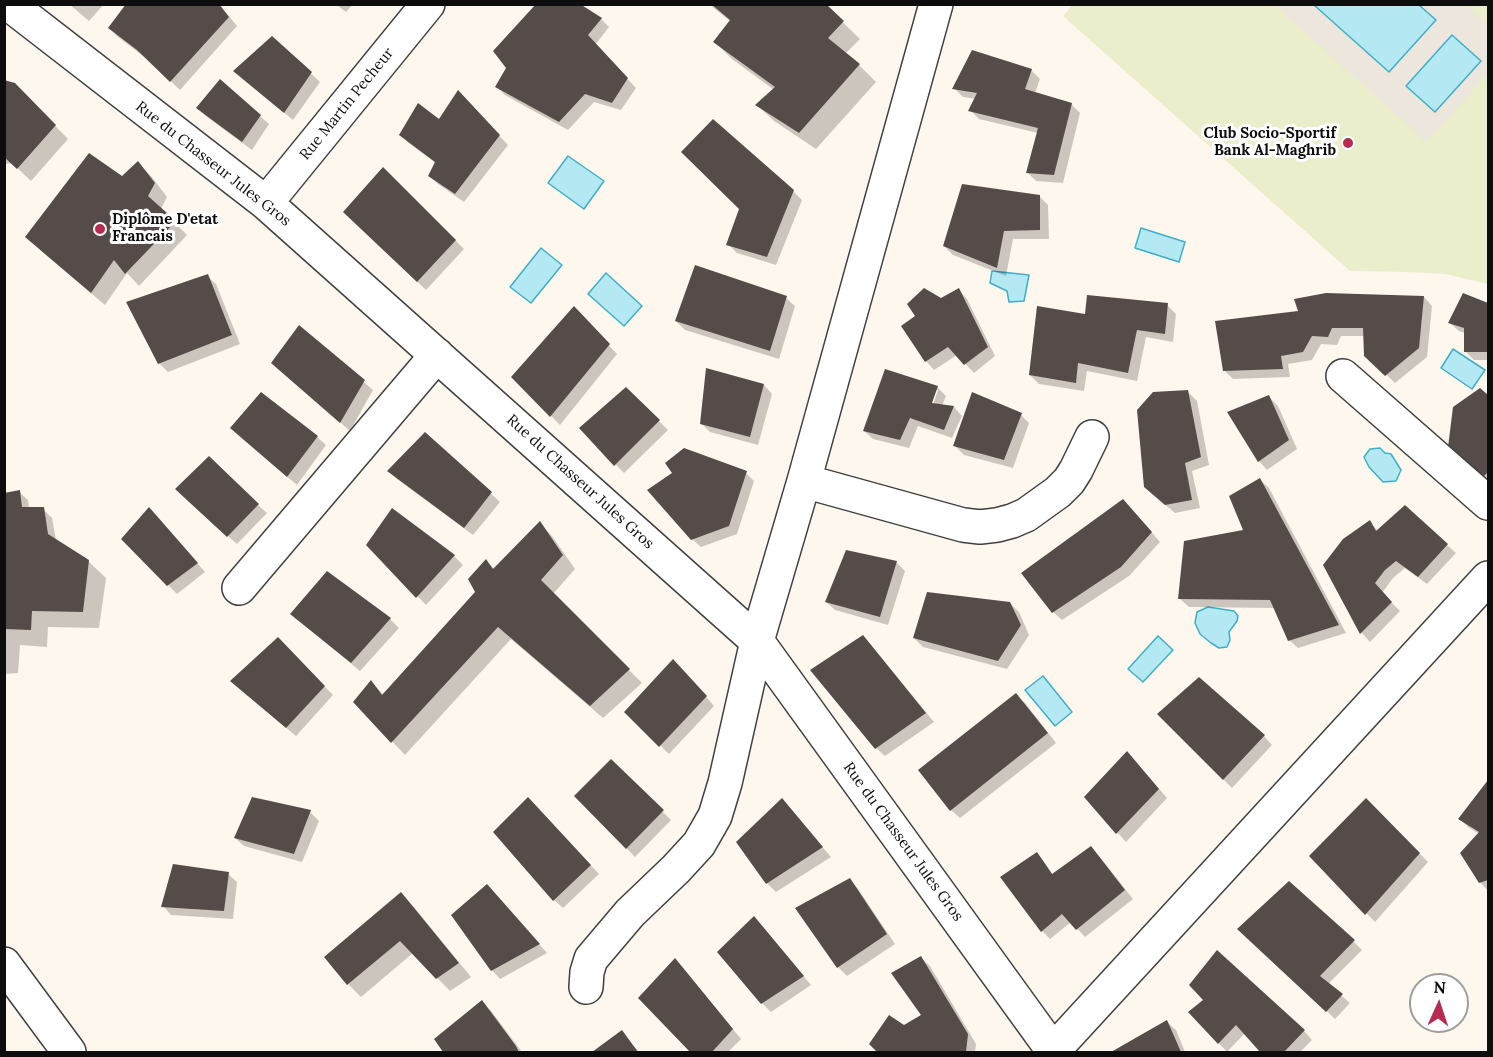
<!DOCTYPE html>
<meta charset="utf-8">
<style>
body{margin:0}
#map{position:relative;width:1493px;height:1057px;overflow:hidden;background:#fef7ed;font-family:Lora,serif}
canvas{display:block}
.frame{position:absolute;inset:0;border:6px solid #0d0d0d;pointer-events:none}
.north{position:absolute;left:1409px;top:973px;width:60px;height:60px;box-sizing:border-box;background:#fff;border:2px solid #9e9e9e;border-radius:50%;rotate:3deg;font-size:16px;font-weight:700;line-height:24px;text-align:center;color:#0d0d0d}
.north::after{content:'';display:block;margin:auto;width:21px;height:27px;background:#b62b50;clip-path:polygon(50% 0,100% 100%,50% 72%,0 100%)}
</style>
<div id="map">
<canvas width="1493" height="1057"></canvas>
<div class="frame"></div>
<div class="north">N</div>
</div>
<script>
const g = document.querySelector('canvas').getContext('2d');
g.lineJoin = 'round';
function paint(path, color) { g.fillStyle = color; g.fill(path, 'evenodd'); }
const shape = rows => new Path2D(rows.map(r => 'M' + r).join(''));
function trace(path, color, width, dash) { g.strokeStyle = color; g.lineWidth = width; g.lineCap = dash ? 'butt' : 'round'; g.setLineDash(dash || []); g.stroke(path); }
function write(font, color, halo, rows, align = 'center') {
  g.font = font + ' Lora,serif'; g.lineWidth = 6; g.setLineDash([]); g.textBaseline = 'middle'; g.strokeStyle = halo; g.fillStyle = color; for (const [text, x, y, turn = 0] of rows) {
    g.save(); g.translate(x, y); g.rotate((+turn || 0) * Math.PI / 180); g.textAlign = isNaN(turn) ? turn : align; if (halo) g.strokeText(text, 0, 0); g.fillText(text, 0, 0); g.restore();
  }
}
const pitch = shape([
 [1073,4,1488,5,1488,284,1445,274,1408,272,1350,271,1063,16]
]);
const plaza = shape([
 [1274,5,1314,5,1389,71,1435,20,1419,5,1467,5,1488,24,1488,73,1427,142]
]);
const water = shape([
 [1314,5,1419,5,1436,20,1389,72,1314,5],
 [1452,35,1481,61,1435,112,1406,86,1452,35],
 [568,156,604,181,584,209,548,183,568,156],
 [1141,228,1185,242,1179,262,1135,248,1141,228],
 [541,248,562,265,531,303,510,287,541,248],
 [992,271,1029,275,1024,301,1009,302,1007,291,990,283,992,271],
 [606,273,642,306,624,326,588,294,606,273],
 [1453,349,1485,370,1472,389,1441,368,1453,349],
 [1380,448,1385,453,1391,454,1401,470,1396,481,1383,482,1369,467,1364,457,1370,449,1380,448],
 [1208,607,1234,611,1238,616,1237,621,1229,632,1230,640,1227,647,1219,648,1211,643,1200,634,1195,623,1197,612,1208,607],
 [1158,636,1173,650,1143,682,1128,669,1158,636],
 [1043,676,1072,712,1055,726,1025,690,1043,676]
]);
const shadow = shape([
 [69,4,104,4,89,21],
 [219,4,237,26,180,90,147,59,118,37,110,28],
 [335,4,353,4,346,12],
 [709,4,824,4,860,39,845,54,859,65,876,82,816,149,774,121,757,105,774,90,732,59,715,42,731,22],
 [601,19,609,27,595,45,636,88,621,110,594,102,568,130,505,95,497,87],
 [272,38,320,82,293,120,244,79],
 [1031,70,1040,79,1035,93,1071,104,1080,113,1063,183,1036,181,1028,173,1038,133,979,119,970,110,976,99,963,97,954,88],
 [4,82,14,84,68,139,31,181,12,163,4,164],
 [467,101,508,145,464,202,438,184,430,176,436,163,410,144,401,135,439,121],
 [198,108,260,116,269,124,252,150,207,117],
 [138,163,151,176,167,197,161,209,187,235,139,286,127,273,105,305,40,250],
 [383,169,464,249,426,290,345,212],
 [793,191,802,200,776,265,737,253,728,244],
 [1039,196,1048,205,1049,239,1013,239,1006,276,953,255,944,246],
 [207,276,216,284,240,344,168,372,159,363],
 [959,290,967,299,995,356,974,373,957,355,934,370,926,361,941,300],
 [1464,295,1488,305,1488,360,1474,360,1465,351,1465,333,1459,331,1450,323],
 [1424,297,1432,306,1427,357,1395,383,1375,364,1365,336,1341,336,1337,345,1321,344,1312,360,1288,364,1290,377,1233,379,1224,370,1299,313],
 [786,298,795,306,779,359,685,330,676,321],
 [1167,305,1176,314,1173,342,1146,337,1137,381,1087,371,1084,391,1039,384,1030,375,1086,315],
 [574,309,617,354,560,425,513,377],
 [299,327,373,390,350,431,272,363],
 [707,369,764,385,772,394,758,445,710,432,702,424],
 [937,387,946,396,942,406,954,407,962,416,952,438,918,426,909,448,873,439,864,431],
 [935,390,938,390,931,411,928,410],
 [626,389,668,430,624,473,581,429],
 [1480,390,1488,397,1488,479,1459,456],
 [1188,392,1197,401,1209,465,1192,471,1200,508,1175,513,1154,495],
 [1269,397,1278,406,1297,449,1267,470,1259,461,1230,413],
 [1021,415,1029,423,1013,468,964,455,955,446],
 [425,434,500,502,473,535,397,479,389,471],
 [241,437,317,437,326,445,297,485],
 [746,473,754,481,737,534,701,547,692,539],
 [1260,480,1269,488,1346,633,1298,648,1289,640,1275,608,1189,607,1180,599,1245,531],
 [19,492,28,500,29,509,43,509,52,518,56,540,88,561,106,578,99,628,48,627,47,647,20,645,18,673,4,674,4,494],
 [186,498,258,505,267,513,237,544],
 [392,510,454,556,463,565,426,605,368,545],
 [1132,510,1160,542,1129,576,1062,620,1053,612],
 [158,518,205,572,177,594,123,539],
 [1370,522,1378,531,1447,545,1456,553,1427,584,1405,568,1393,578,1382,593,1400,611,1370,642,1362,633,1324,565],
 [540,523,552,536,575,569,553,594,642,683,603,718,511,639,405,755,355,702,371,682,384,695,477,592,486,561,495,570],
 [896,562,905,571,888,625,835,610,826,602],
 [328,573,390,619,399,628,360,671,301,622],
 [1010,603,1019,612,1029,635,1007,669,923,647,914,638],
 [278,639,333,695,296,736,240,689],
 [871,645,934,722,885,756,876,748],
 [682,669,714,706,669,754,626,712],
 [1016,695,1025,703,1056,743,960,818,951,810],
 [1159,715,1264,736,1272,745,1232,788],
 [611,761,671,820,635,857,576,796],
 [1136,762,1167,798,1126,842,1086,797],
 [1488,782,1488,891,1480,882,1479,834,1468,827,1460,819],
 [782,800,831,857,776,892,767,883,738,842],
 [1366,800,1428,862,1375,922,1311,856],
 [536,808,599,874,563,908,554,900],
 [310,812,319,821,302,862,244,846,235,838],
 [1091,848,1100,857,1133,899,1085,937,1071,922,1050,939,1042,931,1037,854,1045,863,1053,875],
 [228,874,237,882,233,919,171,915,163,906],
 [850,880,858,889,895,944,847,976,838,967,797,909],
 [401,894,414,907,471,977,450,991,413,953,361,997,348,984],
 [496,895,547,953,500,979,492,970],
 [762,926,811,985,771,1012,762,1003],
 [1248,937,1353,941,1362,950,1328,984,1350,1003,1335,1019],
 [921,958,930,966,976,1044,975,1052,879,1052,871,1044,923,1016],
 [683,968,741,1039,728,1052,692,1052,640,998],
 [482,1002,491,1011,522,1052,445,1052,436,1039],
 [1190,1012,1304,1031,1312,1040,1300,1052,1262,1052,1245,1033,1227,1052],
 [1167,1022,1176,1030,1185,1052,1114,1052],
 [621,1032,639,1052,594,1052]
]);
const building = shape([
 [126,4,219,4,229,17,170,82,137,50,108,28],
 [536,4,580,4,602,18,588,35,628,78,612,103,585,94,559,122,495,87,506,68,493,51],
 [711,4,826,4,844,21,828,38,860,64,799,133,755,105,775,87,713,42,730,20],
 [272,36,312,72,284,113,233,71],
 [972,50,1032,69,1025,89,1072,103,1054,175,1026,173,1038,128,968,111,977,93,952,89],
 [220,79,261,115,242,142,196,108],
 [4,80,15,83,56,125,17,169,4,157],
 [458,90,500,135,455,194,428,176,435,162,399,135,418,103,439,119],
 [713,119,794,190,767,257,726,245,739,209,681,152],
 [89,153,122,176,138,161,155,183,148,196,176,221,125,274,114,260,91,293,25,237],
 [383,167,456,240,417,282,343,212],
 [962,184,1040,195,1040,230,1004,231,997,268,943,246],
 [695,265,787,296,770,351,675,321],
 [208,274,232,335,158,364,126,302],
 [924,288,941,298,959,288,988,347,964,365,948,347,925,362,901,326,915,316,907,304],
 [1326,293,1424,296,1419,348,1385,376,1364,356,1363,328,1332,328,1328,337,1312,336,1303,352,1281,356,1283,369,1223,371,1215,321,1298,311,1294,299],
 [1463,293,1488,303,1488,352,1464,352,1464,328,1448,323],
 [1087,295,1168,303,1165,334,1137,330,1128,373,1078,363,1076,383,1029,375,1037,306,1085,314],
 [574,306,610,344,550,417,511,377],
 [299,325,365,380,340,423,271,363],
 [706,368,764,384,750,437,700,424],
 [885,369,938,386,932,403,954,406,944,430,910,418,900,440,863,431],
 [626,387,660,420,614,466,579,428],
 [1480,388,1488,395,1488,472,1484,476,1448,447,1453,407],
 [1188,390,1201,457,1185,463,1192,500,1165,505,1144,487,1137,410,1153,392],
 [261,392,318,436,287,477,230,428],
 [972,392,1022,413,1004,460,953,446],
 [1269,395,1289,440,1258,462,1227,412],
 [425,432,492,492,464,528,387,471],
 [684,448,747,471,729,526,691,540,647,490,672,473,665,463],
 [209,456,259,504,227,537,175,489],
 [1260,478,1339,625,1288,641,1270,600,1178,599,1184,541,1243,530,1229,496],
 [20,490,22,507,44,507,48,534,89,560,83,612,32,611,31,630,4,629,4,493],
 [1123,499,1152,532,1121,567,1052,613,1021,573],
 [1405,505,1448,544,1418,577,1396,561,1385,570,1375,583,1392,602,1360,634,1323,565,1343,539,1370,520,1376,531],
 [149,507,198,563,167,586,121,539],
 [392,508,455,555,416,598,366,545],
 [540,521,563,555,541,580,630,669,590,706,498,627,391,743,353,702,371,680,382,695,475,592,468,579,486,559,493,569],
 [846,550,897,561,880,617,825,602],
 [327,571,391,618,351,663,290,614],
 [927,592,1010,602,1021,625,998,661,913,638],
 [863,635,926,713,875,749,810,670],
 [278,637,325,686,286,728,230,681],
 [673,659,707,696,659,747,624,712],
 [1199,677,1265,735,1223,780,1157,714],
 [1016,693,1048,733,950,811,918,770],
 [1127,751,1159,789,1116,834,1084,797],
 [611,759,664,810,626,849,574,796],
 [1488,780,1488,880,1479,883,1460,853,1479,832,1458,819],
 [252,797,311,810,294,854,234,838],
 [528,797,591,865,553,901,493,832],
 [782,798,823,847,766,884,736,842],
 [1366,798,1420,853,1365,915,1309,856],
 [1091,846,1125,890,1076,930,1062,914,1041,932,1000,877,1037,852,1052,874],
 [173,864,229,872,224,911,161,907],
 [850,878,887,934,837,968,795,908],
 [1289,881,1355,940,1320,976,1343,994,1326,1012,1237,929],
 [487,884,540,944,491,971,451,915],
 [401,892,459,963,436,979,400,941,347,985,324,957],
 [754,916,804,976,761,1004,717,952],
 [1217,950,1305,1030,1284,1052,1260,1052,1236,1025,1218,1044,1188,1012,1203,1000,1189,985],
 [921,956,968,1034,966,1052,877,1052,869,1044,889,1015,904,1025,921,1015,891,973],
 [675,958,733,1029,712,1052,690,1052,638,998],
 [482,1000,516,1046,519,1052,443,1052,434,1039],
 [1167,1020,1181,1052,1111,1052],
 [622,1030,638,1052,592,1052]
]);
const minor = shape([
 [9,4,266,203,757,641,1054,1052],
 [266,203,428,4],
 [1343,376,1488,503],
 [804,481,963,525,980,527,997,525,1012,521,1026,515,1058,492,1069,481,1076,470,1092,437],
 [239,588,437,355],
 [4,964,69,1052],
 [586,987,587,972,591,959,630,913,676,869,699,844,715,816,725,783,757,641,804,481,936,4],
 [1052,1052,1488,578]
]);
const markers = [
 [1348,143,6,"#b62b50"],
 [100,229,6,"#b62b50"]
];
const streetNames = [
 ["Rue Martin Pecheur",347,104,-51],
 ["Rue du Chasseur Jules Gros",213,164,38],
 ["Rue du Chasseur Jules Gros",580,482,42],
 ["Rue du Chasseur Jules Gros",903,842,54]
];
const poiNames = [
 ["Club Socio-Sportif",1336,134],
 ["Bank Al-Maghrib",1336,151],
 ["Diplôme D'etat",112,220,"left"],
 ["Francais",112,237,"left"]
];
paint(pitch, '#eaeeca');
paint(plaza, '#ede6dd');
paint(water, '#b4e9f3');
trace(water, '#3faec7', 1.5);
paint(shadow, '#0003');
paint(building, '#554c4a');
trace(minor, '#404040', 36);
trace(minor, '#fff', 33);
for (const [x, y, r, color] of markers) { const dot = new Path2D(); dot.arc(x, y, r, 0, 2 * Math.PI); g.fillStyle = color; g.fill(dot); trace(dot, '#fff', 2); }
write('15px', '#0d0d0d', '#fff', streetNames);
write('bold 15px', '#0d0d0d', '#fff', poiNames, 'right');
</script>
